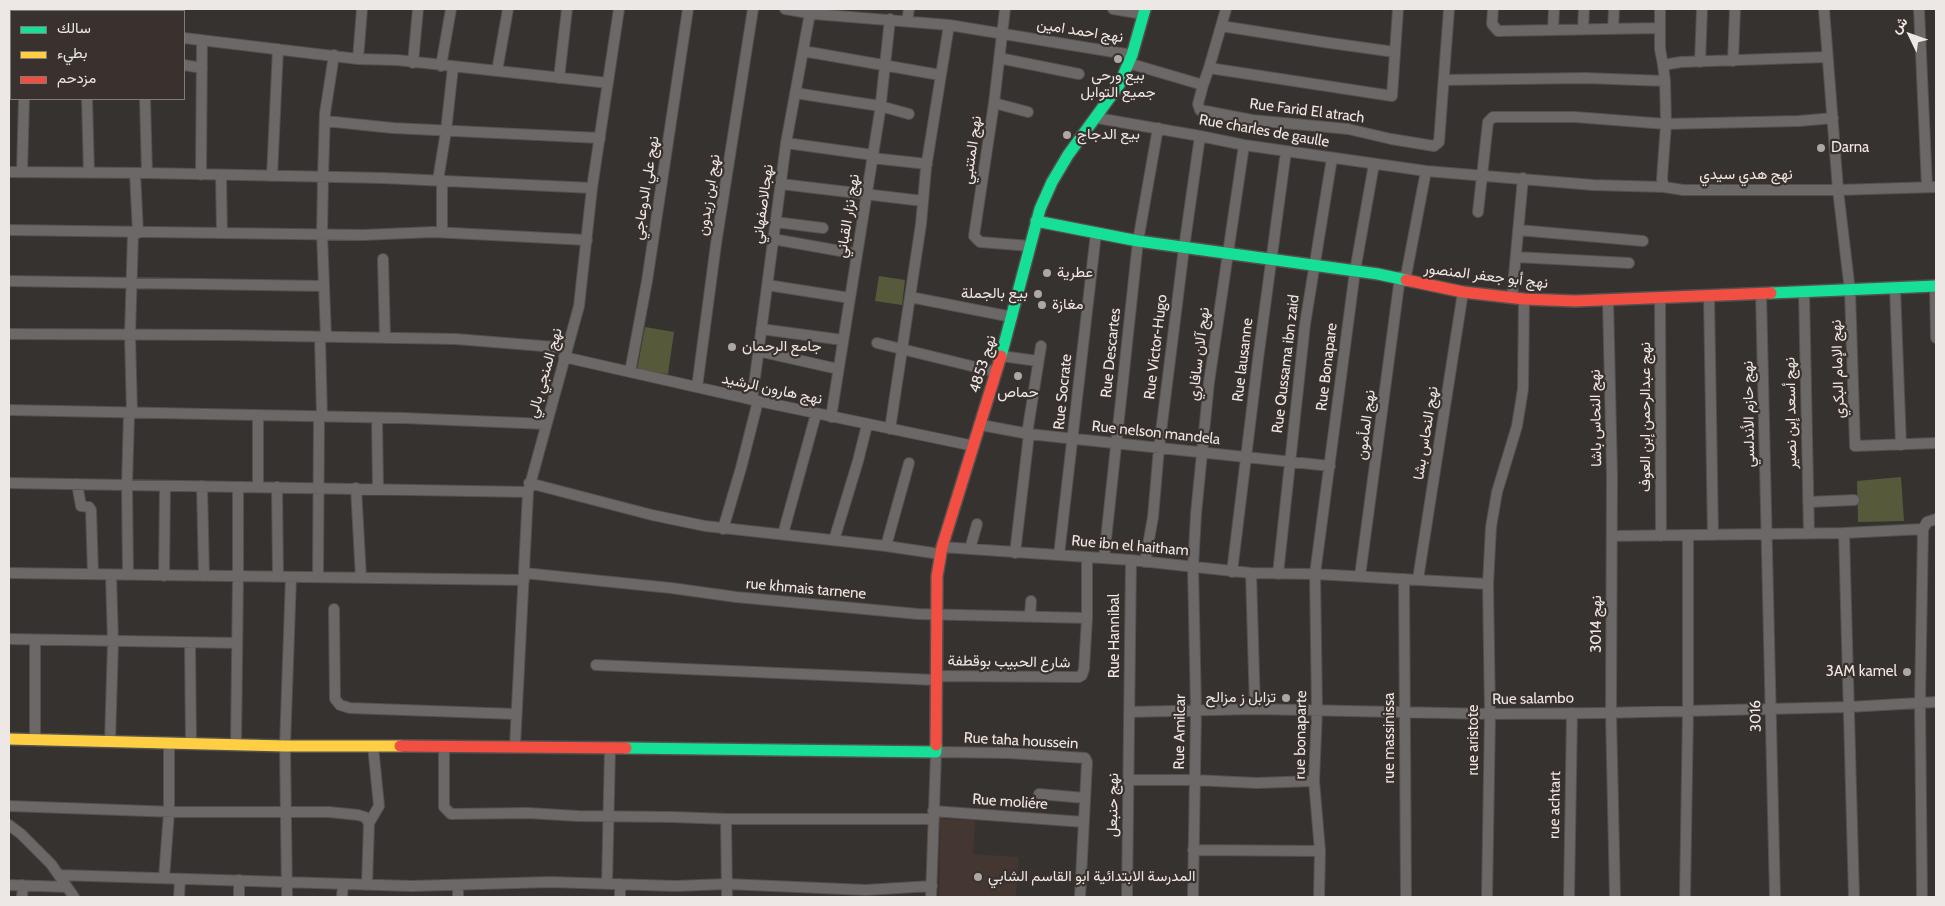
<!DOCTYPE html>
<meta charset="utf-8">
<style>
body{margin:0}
#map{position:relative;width:1945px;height:906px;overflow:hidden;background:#363230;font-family:Cabin,Vazirmatn,sans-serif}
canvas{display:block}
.frame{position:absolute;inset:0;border:10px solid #ede7e5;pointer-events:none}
.legend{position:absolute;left:10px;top:10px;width:175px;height:90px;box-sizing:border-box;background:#39312d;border:1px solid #817a77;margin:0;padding:6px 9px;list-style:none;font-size:15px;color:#ede7e5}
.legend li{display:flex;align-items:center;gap:10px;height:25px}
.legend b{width:25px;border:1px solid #817a77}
.north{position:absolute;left:1885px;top:10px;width:50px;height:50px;-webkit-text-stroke:4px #39312d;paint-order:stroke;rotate:312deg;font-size:14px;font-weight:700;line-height:20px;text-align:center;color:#ede7e5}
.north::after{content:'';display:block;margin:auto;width:18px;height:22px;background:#ede7e5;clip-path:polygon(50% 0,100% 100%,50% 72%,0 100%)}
</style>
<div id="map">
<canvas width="1945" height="906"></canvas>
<div class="frame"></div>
<ul class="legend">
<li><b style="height:6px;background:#16e098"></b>سالك</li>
<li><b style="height:6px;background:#ffcf43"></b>بطيء</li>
<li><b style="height:6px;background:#f24e42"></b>مزدحم</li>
</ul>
<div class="north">ش</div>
</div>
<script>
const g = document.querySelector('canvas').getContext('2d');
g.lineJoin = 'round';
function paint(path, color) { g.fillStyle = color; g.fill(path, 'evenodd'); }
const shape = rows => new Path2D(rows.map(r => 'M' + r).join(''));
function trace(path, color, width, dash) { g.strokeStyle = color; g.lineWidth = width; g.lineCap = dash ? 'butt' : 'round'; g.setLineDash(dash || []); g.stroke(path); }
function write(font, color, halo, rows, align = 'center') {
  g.font = font + ' Cabin,Vazirmatn,sans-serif'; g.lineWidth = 4.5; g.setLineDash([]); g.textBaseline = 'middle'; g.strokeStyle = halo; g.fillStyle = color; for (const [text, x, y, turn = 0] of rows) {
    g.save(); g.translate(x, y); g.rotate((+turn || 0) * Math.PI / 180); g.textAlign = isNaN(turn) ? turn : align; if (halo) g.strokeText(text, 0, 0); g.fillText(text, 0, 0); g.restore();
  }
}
const built = shape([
 [940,819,975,820,973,854,1019,857,1016,897,939,897]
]);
const green = shape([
 [879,276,905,280,902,305,875,301],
 [645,327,674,332,668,374,637,370],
 [1901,477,1904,521,1858,522,1857,481]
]);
const street = shape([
 [11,9,22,11],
 [785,9,814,14,949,25,1132,55],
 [1005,9,994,103,974,236,980,242,1030,246],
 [1113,9,1143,14],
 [1493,9,1492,24,1498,31,1659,28],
 [1660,9,1660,49,1663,65],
 [1824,9,1838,190,1850,291,1855,446,1936,443],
 [1919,9,1927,187],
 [69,11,70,9],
 [130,11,130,9],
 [907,21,909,9],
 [1221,26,1330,43,1395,52],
 [1583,29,1584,9],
 [1613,29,1614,9],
 [1553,30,1554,9],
 [184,38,358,59,397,60,608,83],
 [9,43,11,43],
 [803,51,940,75],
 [1827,57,1681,62,1663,65,1665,81,1666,124,1662,179,1664,187,1683,190,1838,190,1936,187],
 [999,58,1079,74],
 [358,59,362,9],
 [1733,61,1735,9],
 [1700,62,1702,9],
 [413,63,418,9],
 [1128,63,1203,85,1198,104,1200,110,1252,120,1348,129,1391,139,1434,146,1439,142,1449,9],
 [184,65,202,68],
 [441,66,451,9],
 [1209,68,1226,9],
 [497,71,508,9],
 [559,78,567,9],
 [1444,80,1585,78,1665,81],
 [1203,85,1209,68,1392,96,1398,9],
 [795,93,880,106,909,114],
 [87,99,89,173],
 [145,99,147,173,383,178,592,188],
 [994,103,1028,112],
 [1097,118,1200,136,1244,145,1426,171,1593,185,1664,187],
 [325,121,393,128,600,138],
 [786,143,873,155],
 [872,158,927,164],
 [9,172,147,173],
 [22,172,24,99],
 [135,173,138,233],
 [201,175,202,40],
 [221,175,222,233],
 [272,176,278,49],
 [438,180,446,131,453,67],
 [781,184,923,201],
 [1478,212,1488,122,1493,117,1575,117,1666,124,1799,121,1833,118],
 [775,222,823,228],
 [9,230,363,235,433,232,587,240],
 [1518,230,1643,241],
 [442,232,442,180],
 [773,239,857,254],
 [1516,257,1629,263],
 [383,259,385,338],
 [9,281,323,286],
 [1405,281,1426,171],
 [767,285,850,298],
 [1935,287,1936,338],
 [1895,288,1901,445],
 [1804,292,1809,533],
 [1761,293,1775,897],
 [1709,295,1713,535],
 [910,297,1012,317],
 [1512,297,1523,178],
 [1660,297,1661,536],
 [1608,300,1612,476,1611,713,1615,897],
 [761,329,843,340],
 [9,334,229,335,456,339,567,348],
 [320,337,322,417],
 [326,337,322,234,323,177,325,113,334,55],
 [877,343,996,372],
 [758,351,838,369],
 [1001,356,1038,361],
 [564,357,758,401,974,446],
 [630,372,647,281,688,9],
 [697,387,716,244,753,9],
 [752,400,786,143,810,13],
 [9,410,403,418,546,424],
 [132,414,130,335,133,233],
 [831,417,880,111,890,19],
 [377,418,378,489],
 [981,425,1029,434,1330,466],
 [890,429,921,224,926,168,949,25],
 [1027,434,1041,346],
 [9,483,528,492],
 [529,483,652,515,705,526,886,546,940,554],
 [77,484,81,506,89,507,91,510,93,574],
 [202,486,204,576],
 [258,487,258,416],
 [277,487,278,577],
 [356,488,361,578],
 [1808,502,1854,500],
 [723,529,741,468,758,401],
 [1844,533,1854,897],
 [783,534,816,414],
 [1612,536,1844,533,1923,529],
 [834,540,858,461,867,425],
 [886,546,909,463],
 [942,547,1131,560,1251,573,1315,574,1488,584,1491,527,1497,492,1517,426,1523,389,1524,299],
 [970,549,977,524],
 [1015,553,1029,434],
 [1059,555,1096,233],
 [1104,558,1138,241,1158,128],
 [1145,562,1153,517,1159,448,1184,248,1200,136],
 [1232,572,1258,359,1286,151],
 [9,573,524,580],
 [524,573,671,588,736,597,918,614,1087,618],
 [1251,573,1255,709],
 [1278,574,1305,324,1332,158],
 [128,575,127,485,129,414],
 [164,576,165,486],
 [1360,576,1400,277],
 [318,577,319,417],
 [1404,579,1406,897],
 [1418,579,1463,292],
 [334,609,335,699,340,705,350,708,515,714],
 [1030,616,1031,601],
 [9,639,237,643],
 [35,640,35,740],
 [190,643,191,744],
 [596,665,936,680],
 [936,676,1079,677,1082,675,1084,669,1087,618,1087,557],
 [1129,712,1255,709,1490,714,1603,713,1849,707,1936,702],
 [110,742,113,642,111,575],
 [236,745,238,577,238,487],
 [444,746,444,807,451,814,528,813,578,816,672,817,726,819,933,819],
 [515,746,528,492,579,306,592,188,619,9],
 [1129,780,1194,780,1257,783,1314,781],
 [1039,794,1085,798],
 [9,806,176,812,329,812,358,815,365,817,369,823,367,885],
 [933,811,1084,822],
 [726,819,727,897],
 [369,823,379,806,373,746],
 [9,825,21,834,51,864,74,897],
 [1193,850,1320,851],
 [59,875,412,886,550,882,675,886,727,884,866,890,932,886],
 [164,878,169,812,169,743],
 [607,884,610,748],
 [9,885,67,887],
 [458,885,458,897],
 [22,897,23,885],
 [179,897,180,879],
 [239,897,239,880],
 [287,897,285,746,291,577],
 [342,897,343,884],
 [620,897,620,884],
 [931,897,936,752,1009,753,1085,758,1087,762,1080,897],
 [1127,897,1131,560],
 [1193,897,1196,710,1193,567,1196,514,1209,382,1244,145],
 [1319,897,1320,851,1314,781,1317,710,1315,574,1355,271,1374,164],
 [1487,897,1490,714,1488,584],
 [1569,897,1572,713],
 [1685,897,1688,711,1688,535],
 [1922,897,1920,702,1923,529,1927,522,1936,519]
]);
const fast = shape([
 [1036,221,1138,241,1378,274,1406,280],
 [1771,293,1936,286],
 [1001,356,1040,209,1052,182,1068,155,1119,85,1132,55,1145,9],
 [626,748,936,752,936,745]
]);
const slow = shape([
 [9,739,285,746,400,746]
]);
const jam = shape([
 [1406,280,1463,292,1524,299,1575,301,1771,293],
 [936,745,937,576,942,547,1001,356],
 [400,746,626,748]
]);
const markers = [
 [1118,59,5,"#ada8a6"],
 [1067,135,5,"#ada8a6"],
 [1821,148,5,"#ada8a6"],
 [1047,273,5,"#ada8a6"],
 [1038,294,5,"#ada8a6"],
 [1042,305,5,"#ada8a6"],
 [732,347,5,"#ada8a6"],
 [1018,376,5,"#ada8a6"],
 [1907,672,5,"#ada8a6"],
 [1286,698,5,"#ada8a6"],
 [978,877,5,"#ada8a6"]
];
const streetNames = [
 ["نهج احمد امين",1080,31,9],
 ["Rue Farid El atrach",1307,111,7],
 ["Rue charles de gaulle",1264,131,10],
 ["نهج المتنبي",972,150,-82],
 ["نهج هدي سيدي",1746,175],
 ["نهج علي الدوعاجي",646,188,-81],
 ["نهج ابن زيدون",709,195,-81],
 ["نهجالاصفهاني",763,204,-82],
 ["نهج نزار القباني",848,216,-81],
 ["نهج أبو جعفر المنصور",1486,276,7],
 ["Rue Victor-Hugo",1156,347,-83],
 ["Rue Descartes",1111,353,-84],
 ["نهج آلان سافاري",1199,354,-83],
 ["Rue lausanne",1243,360,-83],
 ["نهج 4853",983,364,-73],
 ["Rue Qussama ibn zaid",1286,364,-83],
 ["Rue Bonapare",1327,367,-83],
 ["نهج الإمام البكري",1838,369,-92],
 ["نهج المنجي بالي",545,373,-74],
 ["نهج هارون الرشيد",772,389,12],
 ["Rue Socrate",1063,392,-84],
 ["نهج أسعد إبن نصير",1791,413,-91],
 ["نهج حازم الأندلسي",1749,414,-91],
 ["نهج عبدالرحمن إبن العوف",1646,417,-90],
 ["نهج النحاس باشا",1596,418,-91],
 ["نهج المأمون",1366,425,-83],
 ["Rue nelson mandela",1156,433,6],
 ["نهج النحاس بشا",1426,433,-81],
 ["Rue ibn el haitham",1130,546,5],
 ["rue khmais tarnene",806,589,5],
 ["نهج 3014",1597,624,-90],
 ["Rue Hannibal",1115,636,-90],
 ["شارع الحبيب بوقطفة",1009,662,1],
 ["Rue salambo",1533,699,-1],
 ["3016",1756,716,-91],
 ["Rue Amilcar",1180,732,-89],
 ["rue bonaparte",1301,735,-89],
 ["rue massinissa",1390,738,-90],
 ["rue aristote",1474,740,-90],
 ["Rue taha houssein",1021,741,3],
 ["Rue moliére",1010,802,4],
 ["نهج حنبعل",1113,805,-89],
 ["rue achtart",1555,805,-89]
];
const poiNames = [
 ["بيع ورحي",1118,76,"center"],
 ["جميع التوابل",1118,93,"center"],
 ["بيع الدجاج",1077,135],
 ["Darna",1831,148],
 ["عطرية",1057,273],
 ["بيع بالجملة",1028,294,"right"],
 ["مغازة",1052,305],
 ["جامع الرحمان",742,347],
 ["حماص",1018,393,"center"],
 ["3AM kamel",1897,672,"right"],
 ["تزابل ز مزالح",1276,698,"right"],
 ["المدرسة الابتدائية ابو القاسم الشابي",988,877]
];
paint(built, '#443631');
paint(green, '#565a3a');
trace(street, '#53504e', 12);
trace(fast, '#53504e', 14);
trace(slow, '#53504e', 14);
trace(jam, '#53504e', 14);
trace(street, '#6c6867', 10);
trace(fast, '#16e098', 11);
trace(slow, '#ffcf43', 11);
trace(jam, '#f24e42', 11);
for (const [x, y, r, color] of markers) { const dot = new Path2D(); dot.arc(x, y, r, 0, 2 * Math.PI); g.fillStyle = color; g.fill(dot); trace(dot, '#39312d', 2); }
write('15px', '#ede7e5', '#39312d', streetNames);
write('15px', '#ede7e5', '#39312d', poiNames, 'left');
</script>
